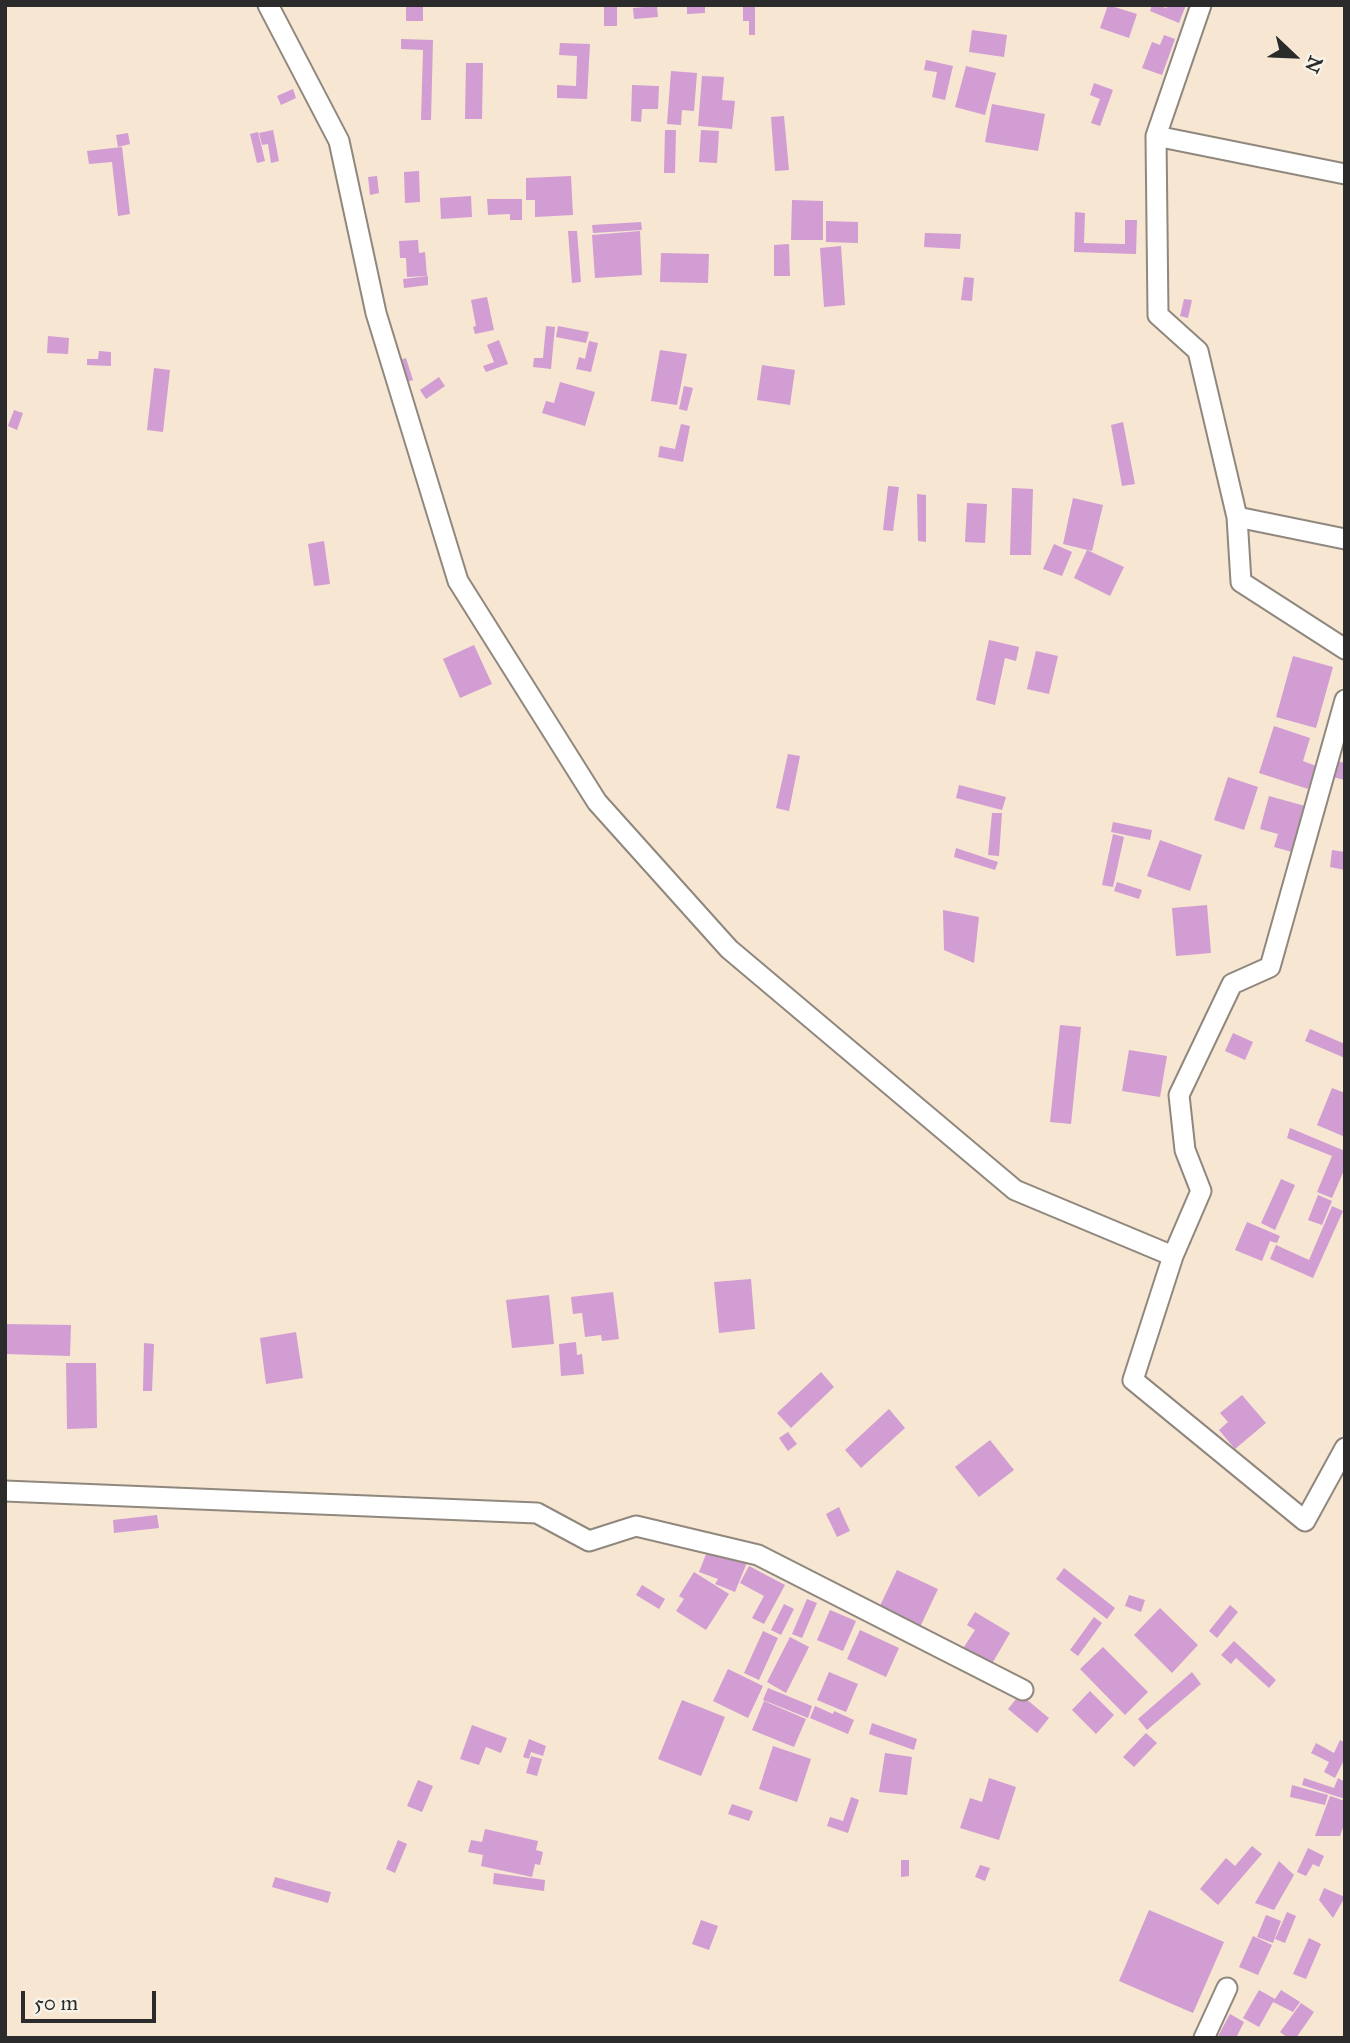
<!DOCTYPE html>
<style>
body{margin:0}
#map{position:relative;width:1350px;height:2043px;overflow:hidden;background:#f6e6d2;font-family:"IM FELL Great Primer",serif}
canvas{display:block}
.frame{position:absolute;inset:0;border:7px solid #2b2b2b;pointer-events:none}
.north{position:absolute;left:1259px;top:21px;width:70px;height:70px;-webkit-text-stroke:5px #f7f3e8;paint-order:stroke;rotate:113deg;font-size:19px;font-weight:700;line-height:28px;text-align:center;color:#2b2b2b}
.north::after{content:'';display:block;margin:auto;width:24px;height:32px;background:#2b2b2b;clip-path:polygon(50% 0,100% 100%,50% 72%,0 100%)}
.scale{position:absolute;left:21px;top:1991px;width:135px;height:32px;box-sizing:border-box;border:4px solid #2b2b2b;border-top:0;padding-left:9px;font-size:21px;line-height:24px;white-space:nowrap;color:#2b2b2b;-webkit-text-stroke:5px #f7f3e8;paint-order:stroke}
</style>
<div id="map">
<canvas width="1350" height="2043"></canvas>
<div class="frame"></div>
<div class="north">N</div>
<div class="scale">50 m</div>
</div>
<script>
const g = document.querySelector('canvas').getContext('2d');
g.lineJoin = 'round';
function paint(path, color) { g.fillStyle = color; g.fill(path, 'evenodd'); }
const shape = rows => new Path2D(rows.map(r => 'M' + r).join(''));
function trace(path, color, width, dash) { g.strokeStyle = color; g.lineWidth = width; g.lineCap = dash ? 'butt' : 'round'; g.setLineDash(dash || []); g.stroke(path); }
const building = shape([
 [406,5,423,5,423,21,406,21],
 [604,5,617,5,617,26,604,26],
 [687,5,705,5,705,13,687,14],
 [743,5,755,5,755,35,749,35,749,21,743,21],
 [1108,5,1137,14,1129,38,1100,28],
 [1152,5,1167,8,1168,5,1186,5,1179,23,1150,11],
 [657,6,658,17,634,19,633,8],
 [972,30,1007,35,1004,57,969,52],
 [1164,35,1175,39,1162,75,1142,68,1152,42,1160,45],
 [401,39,433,40,431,120,421,120,423,50,401,49],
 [560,43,590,44,587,99,557,98,557,85,576,86,577,56,559,55],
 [926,60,953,66,945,100,932,97,937,72,924,70],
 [466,63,483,63,482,119,465,119],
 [966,66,996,73,985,115,955,107],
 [671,71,697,73,694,111,682,110,681,125,667,124],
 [702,76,724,77,722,100,735,101,732,129,698,126],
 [1094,83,1113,90,1100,126,1091,123,1100,99,1090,95],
 [632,85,659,86,658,109,642,109,641,122,631,121],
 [293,89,296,98,281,105,277,96],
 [992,104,1045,114,1038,151,985,142],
 [784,116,789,170,775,171,771,117],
 [273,130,279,161,271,163,268,144,262,145,259,133],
 [665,130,676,130,675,173,664,173],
 [701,130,719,131,717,163,699,162],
 [258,132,265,161,257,163,250,134],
 [128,133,130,144,118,147,116,135],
 [122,147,130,214,118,216,112,162,89,164,87,151],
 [419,171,420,202,405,203,404,172],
 [377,176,379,193,370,195,368,177],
 [571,176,573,215,535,217,535,200,526,200,526,178],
 [471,196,472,217,441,219,440,198],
 [487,199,522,199,522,220,510,220,510,214,488,215],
 [792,200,823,201,823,240,791,240],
 [1075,212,1085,213,1084,243,1125,244,1125,220,1137,220,1136,254,1074,252],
 [826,221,858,222,858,243,826,242],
 [641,222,642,230,593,233,592,225],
 [568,231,577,231,581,282,572,283],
 [640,231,642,275,595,278,592,235],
 [925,233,961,234,960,249,924,247],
 [418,240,419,253,425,252,427,276,407,277,406,258,400,258,399,241],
 [789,244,790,276,774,276,774,245],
 [841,246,845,305,824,307,820,248],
 [661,253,709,254,708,283,660,282],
 [428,276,428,285,404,288,403,279],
 [964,277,974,278,972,301,961,300],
 [487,297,494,330,475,334,473,327,476,326,471,300],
 [1184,299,1192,300,1188,318,1180,316],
 [546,326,555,327,551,369,533,367,534,358,543,358],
 [558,326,589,332,586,343,556,337],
 [48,336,69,338,68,354,47,353],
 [499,340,508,364,486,372,483,366,494,362,487,345],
 [589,341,598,343,591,372,576,369,579,357,585,359],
 [660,350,687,354,677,405,651,401],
 [99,351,111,352,111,366,87,365,87,359,98,359],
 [406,358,413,380,404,383,397,361],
 [762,365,795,370,790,405,757,400],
 [154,368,170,370,163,432,147,430],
 [439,377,445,386,426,399,420,390],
 [560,382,595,392,585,426,542,413,546,401,554,403],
 [684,386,693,388,687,411,679,409],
 [14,410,23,413,17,430,8,426],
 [1123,422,1135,484,1122,486,1111,425],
 [681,424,690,426,683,462,658,457,660,446,675,449],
 [888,486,899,487,893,531,883,530],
 [1012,488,1033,489,1031,555,1010,555],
 [917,494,926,495,926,542,918,541],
 [1073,498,1103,505,1092,551,1063,544],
 [967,503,987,504,985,543,965,542],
 [324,541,330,584,314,586,308,544],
 [1054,544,1072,552,1062,576,1043,569],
 [1087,550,1124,567,1110,596,1074,578],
 [989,640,1019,647,1016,661,1005,658,995,705,976,700],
 [474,645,492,684,460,698,443,659],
 [1036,651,1058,656,1049,694,1027,689],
 [1293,656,1333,667,1316,728,1276,717],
 [1274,726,1310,738,1303,761,1316,766,1308,789,1259,773],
 [788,754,800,756,789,811,776,808],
 [1336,761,1345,763,1345,780,1333,777],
 [1228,777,1258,787,1244,830,1214,820],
 [959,785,1006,797,1002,810,956,798],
 [1269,796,1305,806,1292,852,1274,847,1278,834,1260,829],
 [992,813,1002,813,999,856,988,855],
 [1113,822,1152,830,1150,840,1111,832],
 [1113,834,1124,837,1113,887,1102,885],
 [1160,840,1202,855,1190,891,1147,876],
 [956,848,998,862,995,870,954,857],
 [1332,850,1345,852,1345,870,1330,867],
 [1117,882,1142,890,1139,899,1114,891],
 [1207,905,1211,953,1176,956,1172,908],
 [943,910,979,917,974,963,944,950],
 [1060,1025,1081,1027,1071,1124,1050,1122],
 [1310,1029,1345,1044,1345,1058,1305,1041],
 [1233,1033,1253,1042,1245,1060,1225,1051],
 [1129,1050,1167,1056,1160,1097,1122,1091],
 [1332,1088,1345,1093,1345,1137,1317,1125],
 [1290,1128,1345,1151,1345,1168,1332,1198,1317,1192,1332,1156,1287,1138],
 [1281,1179,1295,1185,1275,1230,1261,1223],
 [1318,1195,1332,1201,1322,1225,1308,1220],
 [1332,1206,1343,1211,1313,1278,1270,1259,1276,1245,1309,1260],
 [1247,1222,1280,1236,1277,1243,1270,1241,1262,1261,1235,1250],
 [751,1279,755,1329,719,1333,714,1282],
 [613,1292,619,1339,602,1341,601,1335,585,1337,582,1313,573,1314,571,1297],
 [549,1295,554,1344,512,1348,506,1300],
 [5,1324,71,1325,70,1356,5,1354],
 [296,1332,303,1378,266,1384,260,1338],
 [576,1342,577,1355,582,1354,584,1374,561,1376,559,1344],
 [144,1343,154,1344,152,1391,143,1391],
 [66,1363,96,1363,97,1428,67,1429],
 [821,1372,834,1387,791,1428,777,1413],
 [1242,1395,1266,1423,1235,1449,1219,1430,1228,1422,1220,1413],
 [889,1409,905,1428,861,1468,845,1450],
 [788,1432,797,1444,788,1451,779,1438],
 [990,1440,1014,1470,979,1497,955,1467],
 [839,1507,850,1531,837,1537,826,1514],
 [157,1515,159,1528,114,1533,113,1520],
 [710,1544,748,1560,735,1592,715,1584,718,1579,699,1572],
 [749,1566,785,1585,764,1624,752,1618,764,1596,740,1583],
 [1064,1568,1115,1608,1107,1619,1056,1579],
 [897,1570,938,1589,920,1627,879,1608],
 [694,1572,729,1594,706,1630,676,1611,684,1599,679,1596],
 [642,1585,665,1599,659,1609,636,1595],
 [1129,1595,1145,1600,1141,1612,1125,1606],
 [807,1599,817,1603,802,1638,792,1634],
 [784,1604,794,1609,781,1635,771,1630],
 [1230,1605,1238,1612,1217,1638,1209,1631],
 [1160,1608,1198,1645,1172,1673,1134,1635],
 [830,1610,856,1621,843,1651,817,1640],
 [975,1612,1010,1633,990,1667,962,1650,975,1630,967,1625],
 [1094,1617,1102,1623,1078,1656,1070,1650],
 [860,1630,899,1648,886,1677,847,1659],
 [763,1631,778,1638,759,1680,744,1673],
 [790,1637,809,1647,786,1693,767,1682],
 [1234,1641,1276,1680,1269,1688,1236,1658,1231,1664,1221,1655],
 [1103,1647,1148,1692,1125,1715,1080,1669],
 [728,1669,763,1686,748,1718,713,1701],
 [829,1672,858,1684,846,1712,817,1700],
 [1192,1672,1201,1684,1147,1730,1138,1719],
 [768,1688,812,1706,808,1718,763,1700],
 [1090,1691,1114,1715,1096,1734,1072,1710],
 [1020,1694,1049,1718,1037,1733,1008,1709],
 [682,1700,725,1717,701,1776,658,1759],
 [764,1701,806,1719,794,1747,752,1730],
 [815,1706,833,1714,834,1711,854,1720,848,1734,810,1718],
 [872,1723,917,1739,914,1750,869,1734],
 [472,1725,507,1738,501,1753,486,1747,479,1765,460,1759],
 [1146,1733,1157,1743,1134,1767,1123,1757],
 [529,1739,546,1746,543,1756,531,1752,529,1759,523,1757],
 [1340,1740,1345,1743,1345,1758,1335,1778,1324,1772,1329,1762,1311,1753,1316,1743,1334,1753],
 [773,1746,811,1759,797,1802,759,1789],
 [885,1753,912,1757,907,1795,879,1792],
 [531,1756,542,1759,537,1776,526,1773],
 [989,1778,1016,1787,999,1840,960,1828,970,1798,982,1802],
 [1304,1778,1334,1788,1338,1778,1345,1782,1345,1799,1302,1785],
 [418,1780,433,1786,422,1812,407,1806],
 [1292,1785,1328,1795,1325,1805,1290,1797],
 [1330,1796,1345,1801,1345,1822,1340,1836,1315,1836],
 [851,1797,859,1800,848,1833,827,1826,830,1817,843,1821],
 [732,1804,753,1811,749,1821,728,1814],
 [485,1829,538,1841,536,1850,543,1852,540,1865,535,1864,532,1877,481,1866,483,1855,468,1852,471,1840,482,1842],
 [398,1840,407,1844,395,1873,386,1869],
 [1252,1846,1262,1854,1218,1905,1200,1889,1226,1858,1235,1866],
 [1308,1848,1324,1856,1319,1867,1313,1864,1306,1876,1297,1872],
 [901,1860,909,1860,909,1876,901,1877],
 [1279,1861,1294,1875,1274,1910,1255,1903],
 [980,1865,990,1868,985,1881,975,1877],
 [494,1873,545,1880,544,1891,493,1884],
 [275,1877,331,1892,328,1903,272,1887],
 [1324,1888,1345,1897,1333,1918,1319,1900],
 [1149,1910,1224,1942,1193,2013,1119,1981],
 [1287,1912,1296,1916,1285,1943,1275,1939],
 [1266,1915,1281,1921,1273,1943,1257,1937],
 [701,1920,718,1926,709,1950,692,1944],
 [1253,1936,1272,1945,1258,1975,1239,1967],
 [1309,1938,1321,1944,1306,1979,1293,1974],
 [1259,1990,1275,1999,1281,1990,1300,2002,1293,2012,1273,2002,1259,2027,1243,2018],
 [1301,2003,1314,2012,1296,2038,1288,2038,1280,2032],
 [1230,2014,1244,2022,1236,2038,1217,2038]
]);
const minor = shape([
 [268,5,339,141,376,313,458,581,597,802,729,949,1015,1190,1173,1256],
 [1201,5,1156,136,1158,315,1198,351,1237,517,1241,582,1345,649],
 [1156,136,1345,174],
 [1237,517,1345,539],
 [1345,700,1270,967,1232,984,1179,1095,1185,1150,1201,1191,1173,1256,1133,1380,1305,1521,1345,1448],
 [5,1491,537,1513,589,1541,636,1526,758,1555,1023,1690],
 [1204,2038,1227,1988]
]);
paint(building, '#d19dd2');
trace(minor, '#90887e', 23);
trace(minor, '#fff', 19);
</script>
